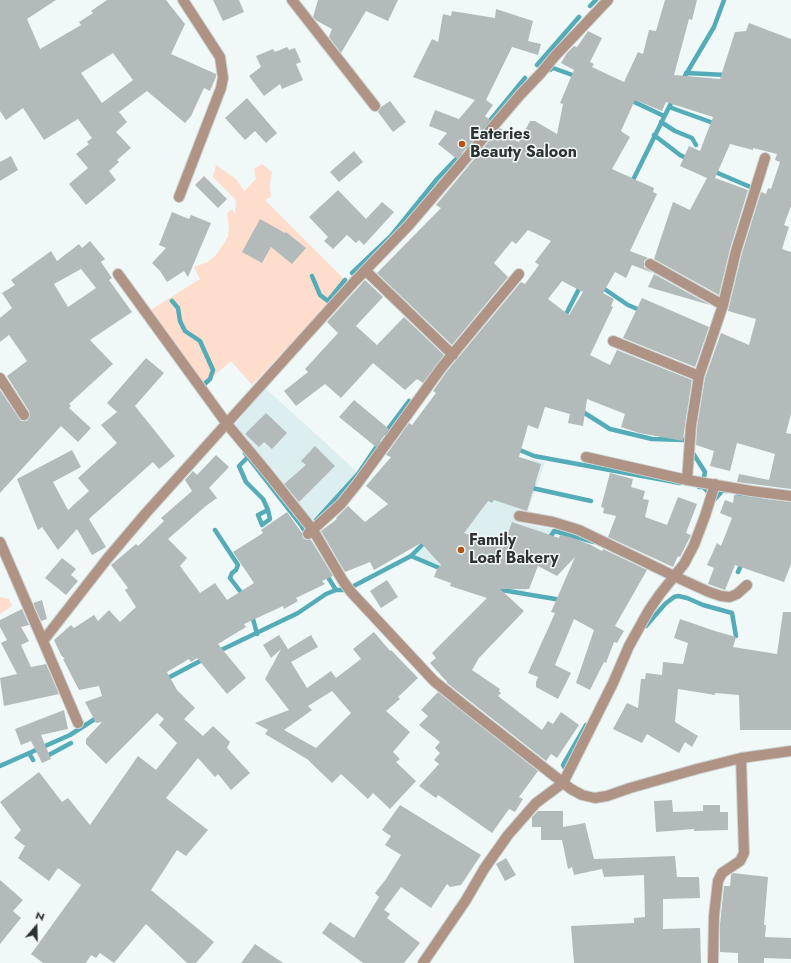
<!DOCTYPE html>
<style>
body{margin:0}
#map{position:relative;width:791px;height:963px;overflow:hidden;background:#f0f8f8;font-family:Jost,sans-serif}
canvas{display:block}
.north{position:absolute;left:16px;top:907px;width:40px;height:40px;-webkit-text-stroke:3px #f0f8f8;paint-order:stroke;rotate:20deg;font-size:11px;font-weight:700;line-height:16px;text-align:center;color:#2e3131}
.north::after{content:'';display:block;margin:auto;width:14px;height:18px;background:#2e3131;clip-path:polygon(50% 0,100% 100%,50% 72%,0 100%)}
</style>
<div id="map">
<canvas width="791" height="963"></canvas>
<div class="north">N</div>
</div>
<script>
const g = document.querySelector('canvas').getContext('2d');
g.lineJoin = 'round';
function paint(path, color) { g.fillStyle = color; g.fill(path, 'evenodd'); }
const shape = rows => new Path2D(rows.map(r => 'M' + r).join(''));
function trace(path, color, width, dash) { g.strokeStyle = color; g.lineWidth = width; g.lineCap = dash ? 'butt' : 'round'; g.setLineDash(dash || []); g.stroke(path); }
function write(font, color, halo, rows, align = 'center') {
  g.font = font + ' Jost,sans-serif'; g.lineWidth = 3; g.setLineDash([]); g.textBaseline = 'middle'; g.strokeStyle = halo; g.fillStyle = color; for (const [text, x, y, turn = 0] of rows) {
    g.save(); g.translate(x, y); g.rotate((+turn || 0) * Math.PI / 180); g.textAlign = isNaN(turn) ? turn : align; if (halo) g.strokeText(text, 0, 0); g.fillText(text, 0, 0); g.restore();
  }
}
const built = shape([
 [264,387,354,469,358,474,306,525,229,433],
 [491,452,545,462,527,514,517,523,552,529,525,591,512,592,493,588,434,565,411,554,447,517]
]);
const green = shape([
 [262,164,272,172,270,184,271,197,265,200,348,283,252,385,231,361,201,387,149,311,200,279,194,267,208,262,216,255,228,237,229,226,227,213,232,209,235,214,236,200,213,177,216,165,236,179,244,191,256,179,254,169],
 [0,597,9,599,12,606,0,614]
]);
const stream = shape([
 [590,6,596,0],
 [537,65,579,17],
 [550,70,553,68,578,77],
 [686,73,727,75],
 [682,81,714,27,724,0],
 [630,100,664,116],
 [669,107,716,124],
 [661,122,675,131,692,138,696,145],
 [654,135,680,155,688,159],
 [467,147,488,123,525,78],
 [713,171,755,189],
 [631,184,673,99],
 [352,273,391,236,437,179,460,155],
 [312,276,320,295,328,301,345,280],
 [600,286,628,305,642,311],
 [172,301,178,308,180,321,185,331,200,341,213,370,210,379,200,388],
 [564,318,581,285],
 [580,412,583,412,610,429,652,439,685,440,689,435],
 [385,433,409,401],
 [515,448,534,456,680,483],
 [691,450,705,472,703,482],
 [245,453,301,525,307,535],
 [248,457,239,466,246,482,263,499,268,510,270,519,262,525,258,515,268,510],
 [533,484,532,488,591,501],
 [699,487,703,487,715,499,723,490,727,491],
 [738,494,760,499],
 [316,520,358,474,379,443],
 [215,530,238,565,236,570,232,573,230,578,243,595],
 [548,541,554,531,594,542],
 [411,556,444,570],
 [738,572,742,563],
 [326,574,336,590],
 [496,589,561,600],
 [252,615,257,634],
 [646,626,665,604,674,597,678,596,687,598,703,605,732,613,736,636],
 [217,652,298,613,326,594,336,590,346,590,411,556,426,541],
 [166,679,204,659],
 [29,753,33,760],
 [44,754,47,756,71,743],
 [0,766,70,735,98,717],
 [567,772,563,765,586,725]
]);
const building = shape([
 [0,0,56,0,27,19,40,49,81,25,79,22,93,13,91,11,107,0,166,0,185,24,171,54,216,74,216,77,210,91,204,88,191,116,185,123,147,91,119,112,127,122,116,132,131,148,117,160,119,162,109,171,116,180,86,205,69,184,88,168,76,154,89,144,87,142,92,138,78,119,44,140,23,108,6,120,0,111],
 [113,53,133,80,102,103,81,73],
 [213,0,239,0,244,12,223,21],
 [318,0,398,0,388,21,366,11,341,53,329,37,332,29,317,21,313,17],
 [665,0,697,0,692,20,689,19,674,75,720,79,735,32,746,31,749,23,791,39,791,206,784,225,789,227,782,249,791,252,791,414,786,433,791,434,791,489,737,482,739,474,769,480,775,454,737,443,730,471,710,466,714,451,696,445,697,427,705,378,721,333,749,345,756,319,728,311,742,253,761,192,766,194,768,188,771,189,780,162,775,160,777,154,753,148,753,150,730,144,715,178,748,190,730,249,719,295,654,259,673,202,690,210,707,178,680,166,689,146,700,151,713,117,666,102,662,111,635,100,621,131,630,137,612,169,654,188,653,192,657,194,630,251,648,258,644,261,644,267,653,273,632,265,626,278,615,272,603,293,614,299,611,306,613,307,590,355,610,365,617,350,692,380,685,425,683,441,639,433,621,427,625,414,587,399,583,426,568,423,570,414,545,407,538,429,528,425,519,457,541,464,527,511,494,500,492,503,488,501,464,533,503,548,512,522,559,538,560,535,570,537,591,545,602,551,603,549,647,570,615,626,624,631,617,643,614,642,606,663,604,662,590,690,576,683,594,630,574,619,555,665,571,673,558,699,536,687,536,682,538,677,528,673,555,613,551,612,575,557,557,576,538,566,529,589,500,589,524,611,479,658,472,670,500,689,499,691,501,693,498,696,542,730,548,721,553,724,561,712,579,725,557,758,551,754,546,761,447,683,447,682,430,663,436,658,432,653,487,598,450,586,451,583,434,577,437,569,441,565,421,543,374,570,370,562,345,572,321,531,337,519,336,518,348,506,365,522,388,504,366,486,391,457,386,455,409,423,412,425,436,393,433,391,447,371,521,282,525,284,539,265,535,262,551,241,528,230,516,244,512,241,494,263,508,277,452,345,377,273,441,208,436,205,500,128,512,137,512,139,519,142,530,121,535,121,557,134,563,104,560,103,574,70,561,63,567,53,574,46,577,47,588,31,602,38,590,62,594,64,592,67,624,82,638,52,643,54,649,30,656,31],
 [562,281,583,292,569,315,548,299],
 [496,9,533,21,528,41,541,44,538,55,512,47,486,100,493,105,485,116,490,120,457,159,438,144,447,133,429,126,435,110,459,119,475,100,413,77,432,39,438,42,443,14,451,16,452,11,495,18],
 [287,47,289,50,295,48,301,62,296,64,303,80,282,89,280,84,264,96,249,76,261,67,256,56,273,49,275,52],
 [247,98,277,133,266,143,255,131,245,140,225,118],
 [390,101,406,122,393,132,378,112,381,107],
 [354,151,363,162,339,182,330,172],
 [11,156,18,170,0,181,0,162],
 [204,176,227,199,218,208,195,185],
 [338,190,366,219,382,202,394,212,364,245,359,240,356,243,347,235,333,249,324,241,328,237,309,217],
 [172,212,189,219,191,215,211,223,188,277,184,271,167,282,160,271,152,263,166,248,159,245],
 [260,219,285,233,286,232,306,248,292,264,271,247,262,263,242,252],
 [90,241,105,259,101,262,112,278,109,280,132,312,90,340,113,364,69,404,71,406,69,408,91,428,78,442,61,426,0,493,0,390,21,421,27,421,30,415,29,411,7,376,27,361,9,335,0,342,0,318,12,308,2,293,15,285,11,280,51,251,57,261,79,244,82,248],
 [81,269,96,288,68,307,54,284],
 [654,274,710,305,648,287],
 [365,280,383,297,356,326,377,345,404,317,444,355,423,383,417,379,405,390,373,363,341,398,325,384,296,406,284,391,308,372,305,369,338,333,327,322],
 [642,298,709,327,695,367,623,338],
 [146,358,164,373,135,406,175,456,159,469,153,462,89,519,106,547,92,555,77,529,58,550,42,527,38,530,17,479,72,450,81,467,53,482,68,510,89,491,78,478,117,443,101,425,117,412,107,403],
 [354,400,389,429,376,447,339,417],
 [266,413,287,433,272,449,264,442,259,447,245,434],
 [315,446,335,466,299,502,284,484,306,465,301,461],
 [216,455,229,467,209,488,217,498,207,505,168,539,187,558,180,566,200,593,215,583,227,600,254,583,233,552,263,533,261,530,287,512,302,533,303,538,306,540,311,540,333,576,322,581,325,584,296,598,298,601,284,609,283,606,244,624,246,627,218,644,246,678,227,694,197,658,191,662,189,659,167,672,177,690,195,708,184,719,203,736,213,726,230,742,227,748,250,773,231,790,218,774,215,777,198,758,166,798,208,830,186,856,177,850,151,890,214,942,196,963,187,963,146,924,114,963,100,953,96,958,91,955,86,963,43,963,31,954,81,885,58,868,49,881,18,858,25,846,14,838,21,830,0,802,39,772,62,802,68,798,90,825,138,756,156,770,177,743,159,725,164,719,157,713,106,764,86,744,86,739,102,722,96,723,85,702,102,696,99,686,79,690,63,659,65,659,61,655,54,640,71,625,74,628,94,615,98,621,109,610,120,622,136,607,125,590,128,588,111,565,136,544,138,546,164,521,161,518,192,491,185,480,193,471,197,475],
 [610,473,633,479,631,487,645,491,643,499,649,500,645,517,667,525,678,497,697,504,686,533,691,535,680,557,678,556,673,567,608,537,616,516,603,513,604,508,601,507],
 [734,495,791,502,791,564,784,582,735,565,725,590,708,584,714,568,707,565,717,543,721,546,732,518,720,513,725,500,733,503],
 [62,558,76,569,71,575,78,581,66,595,45,578],
 [387,580,398,597,381,608,370,591],
 [42,600,47,619,41,621,33,603],
 [22,609,29,625,21,627,29,641,21,645,31,667,46,664,59,694,4,706,0,678,17,674,1,643,7,640,0,627,0,620],
 [783,612,791,612,791,730,740,730,739,695,715,693,715,695,678,689,675,722,698,736,692,747,685,742,679,753,647,734,642,743,613,729,627,703,638,708,641,679,645,679,646,673,662,675,663,662,683,664,688,643,674,638,680,619,715,631,736,637,733,647,777,654],
 [374,632,390,651,391,650,418,678,398,697,400,699,386,711,410,732,393,752,400,759,396,762,416,781,390,809,373,793,368,799,341,774,332,783,307,759,265,734,268,730,255,723,289,710,265,679,281,649,271,658,263,645,279,635,288,649,311,635,318,647,291,662,307,688,331,671,336,678,361,659,353,649],
 [332,691,351,713,316,748,284,730,312,710,308,706],
 [438,692,538,771,519,797,523,799,515,812,509,809,492,833,438,795,436,798,419,786,439,764,434,760,440,753,435,748,440,742,419,725,428,716,421,710],
 [64,710,68,729,41,735,51,759,42,763,31,741,21,745,15,729],
 [672,800,673,812,703,811,703,805,720,805,720,812,728,812,728,830,694,831,694,829,656,832,654,801],
 [400,805,481,855,461,885,450,887,447,884,431,908,401,887,384,910,390,914,387,918,420,943,404,963,363,963,322,933,330,922,354,938,379,897,375,893,386,879,401,855,385,845,391,836,382,830],
 [538,811,563,811,563,827,585,823,594,859,675,856,677,877,699,877,700,898,663,899,663,929,700,928,701,963,574,963,571,926,634,923,634,918,645,917,644,875,604,877,602,869,574,875,572,867,568,869,562,840,541,840,541,827,532,827,532,817],
 [506,858,516,875,505,881,496,864],
 [733,873,768,877,764,925,766,925,765,937,791,938,791,959,764,958,764,963,738,963,738,953,720,952,720,924,724,886,730,886,731,875],
 [0,880,23,900,13,911,21,918,0,944],
 [255,944,283,963,241,963]
]);
const street = shape([
 [292,0,375,106],
 [179,197,221,88,223,78,220,57,183,0],
 [650,264,723,305],
 [366,271,453,355],
 [118,274,227,424,266,471,313,530,343,581,351,592,434,681,465,706,571,789,582,795,595,798,607,796,630,788,697,769,741,758,791,751],
 [613,341,699,376],
 [0,378,24,415],
 [586,457,687,480,751,491,791,496],
 [687,480,691,426,699,376,723,305,736,251,765,158],
 [519,516,553,522,579,530,674,576,709,592,721,596,730,597,737,594,747,585],
 [308,534,341,504,357,484,442,367,519,274],
 [0,542,43,641],
 [78,723,43,641,107,559,146,513,355,281,409,225,520,95,541,73,555,56,608,0],
 [423,963,466,900,484,869,508,835,536,803,563,783,613,683,629,646,649,610,660,594,684,564,694,545,705,516,715,484],
 [713,963,714,916,718,881,722,873,740,861,744,853,741,758]
]);
const markers = [
 [462,144,4,"#b45312"],
 [461,550,4,"#b45312"]
];
const poiNames = [
 ["Eateries",470,135],
 ["Beauty Saloon",470,153],
 ["Family",469,541],
 ["Loaf Bakery",469,559]
];
paint(built, '#ddeef0');
paint(green, '#feddcc');
trace(stream, '#53acb7', 4.5);
paint(building, '#b3baba');
trace(street, '#cdd4d4', 12);
trace(street, '#af9486', 10);
for (const [x, y, r, color] of markers) { const dot = new Path2D(); dot.arc(x, y, r, 0, 2 * Math.PI); g.fillStyle = color; g.fill(dot); trace(dot, '#f0f8f8', 1.5); }
write('bold 16px', '#2e3131', '#f0f8f8', poiNames, 'left');
</script>
